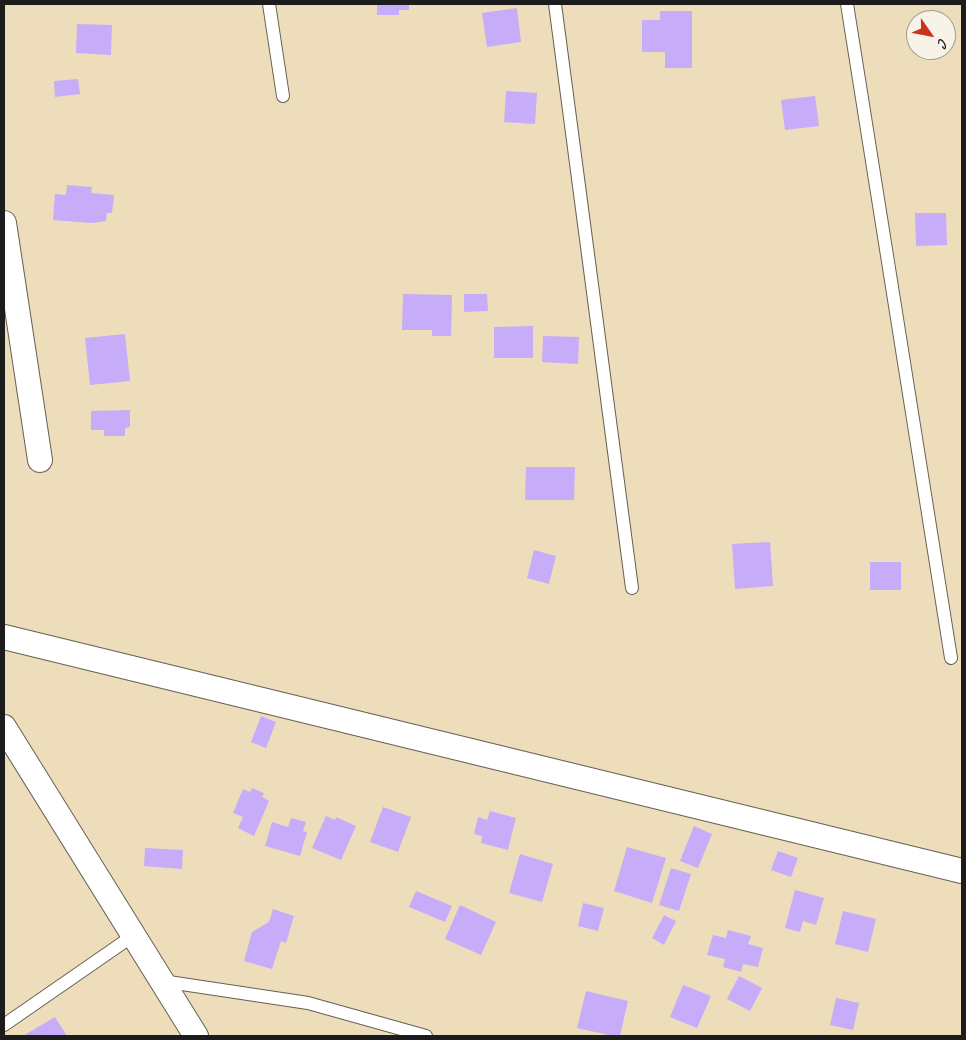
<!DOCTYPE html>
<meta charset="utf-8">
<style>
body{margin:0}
#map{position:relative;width:966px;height:1040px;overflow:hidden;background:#edb;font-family:Caveat,sans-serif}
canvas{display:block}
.frame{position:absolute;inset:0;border:5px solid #1c1c1c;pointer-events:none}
.north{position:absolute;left:906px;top:10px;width:50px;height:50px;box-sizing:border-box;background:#f7f3e8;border:1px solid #9f9d96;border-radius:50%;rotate:123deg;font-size:14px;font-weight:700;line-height:20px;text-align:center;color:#1c1c1c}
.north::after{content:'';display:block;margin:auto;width:18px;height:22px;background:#c8321e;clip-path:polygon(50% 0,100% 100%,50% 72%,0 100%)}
</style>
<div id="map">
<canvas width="966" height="1040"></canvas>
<div class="frame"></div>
<div class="north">С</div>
</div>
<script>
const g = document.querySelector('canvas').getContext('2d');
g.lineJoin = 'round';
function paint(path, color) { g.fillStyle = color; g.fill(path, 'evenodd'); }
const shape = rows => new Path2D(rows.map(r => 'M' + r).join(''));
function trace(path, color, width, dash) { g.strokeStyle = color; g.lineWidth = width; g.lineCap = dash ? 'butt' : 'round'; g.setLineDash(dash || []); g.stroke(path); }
const building = shape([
 [377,4,409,4,409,10,399,10,399,15,377,15],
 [517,8,521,42,487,47,482,13],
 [660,11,692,11,692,68,665,68,665,52,642,52,642,20,660,20],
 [77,24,112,25,111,55,76,53],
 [78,79,80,94,55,97,54,81],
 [506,91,537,93,535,124,504,122],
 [815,96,819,126,785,130,781,100],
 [67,185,92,187,91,193,114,195,112,213,107,213,106,221,92,223,53,220,55,194,66,195],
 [915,213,946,213,947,245,916,246],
 [403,294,452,295,451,336,432,336,432,330,402,330],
 [464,294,487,294,488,311,464,312],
 [533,326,533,358,494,358,494,327],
 [125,334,130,381,90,385,85,338],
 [543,336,579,337,578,364,542,362],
 [130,410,130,427,125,428,125,436,104,436,104,430,91,430,91,411],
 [526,467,575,467,574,500,525,500],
 [770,542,773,586,735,589,732,544],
 [534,550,556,556,549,584,527,578],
 [870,562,901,562,901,590,870,590],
 [261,716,276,722,266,748,251,742],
 [252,788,264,793,262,797,269,801,254,836,238,828,243,817,233,813,243,789,250,792],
 [383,807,411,817,398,852,370,842],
 [490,811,516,818,508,850,481,843,482,836,474,834,478,817,487,820],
 [326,816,335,820,336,817,356,826,341,860,312,848],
 [291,818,306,822,303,831,307,832,300,856,265,846,272,822,288,827],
 [694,826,712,834,698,868,680,861],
 [627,847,666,858,652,903,614,891],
 [145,848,183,850,182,869,144,866],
 [778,851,798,858,791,877,771,870],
 [520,854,553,864,542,902,509,893],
 [671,868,691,874,679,911,659,905],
 [795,890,824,898,816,925,803,921,800,932,785,928],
 [416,891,452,906,445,922,409,907],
 [583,903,604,908,598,931,578,926],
 [460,905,496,922,481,955,445,939],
 [273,909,294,916,286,943,281,941,272,969,244,961,252,932,269,922],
 [843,911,876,919,868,952,835,944],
 [664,915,676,921,664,945,652,938],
 [728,930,751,936,748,944,763,948,758,967,743,964,741,972,723,967,725,959,707,955,713,935,726,938],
 [739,976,762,988,750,1011,727,999],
 [683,985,711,996,697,1028,670,1017],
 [586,991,628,1001,620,1036,613,1036,577,1028],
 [836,998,859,1003,853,1030,830,1025],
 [55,1017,67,1036,23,1036]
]);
const lane = shape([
 [269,4,283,96],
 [555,4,632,588],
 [847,4,951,658],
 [162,981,308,1003,426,1036],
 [4,1025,134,935]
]);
const street = shape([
 [4,223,40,460],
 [4,637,962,871],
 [4,727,196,1036]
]);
paint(building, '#c6acf9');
trace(lane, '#666054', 14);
trace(street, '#666054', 26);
trace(lane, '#fff', 12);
trace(street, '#fff', 24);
</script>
